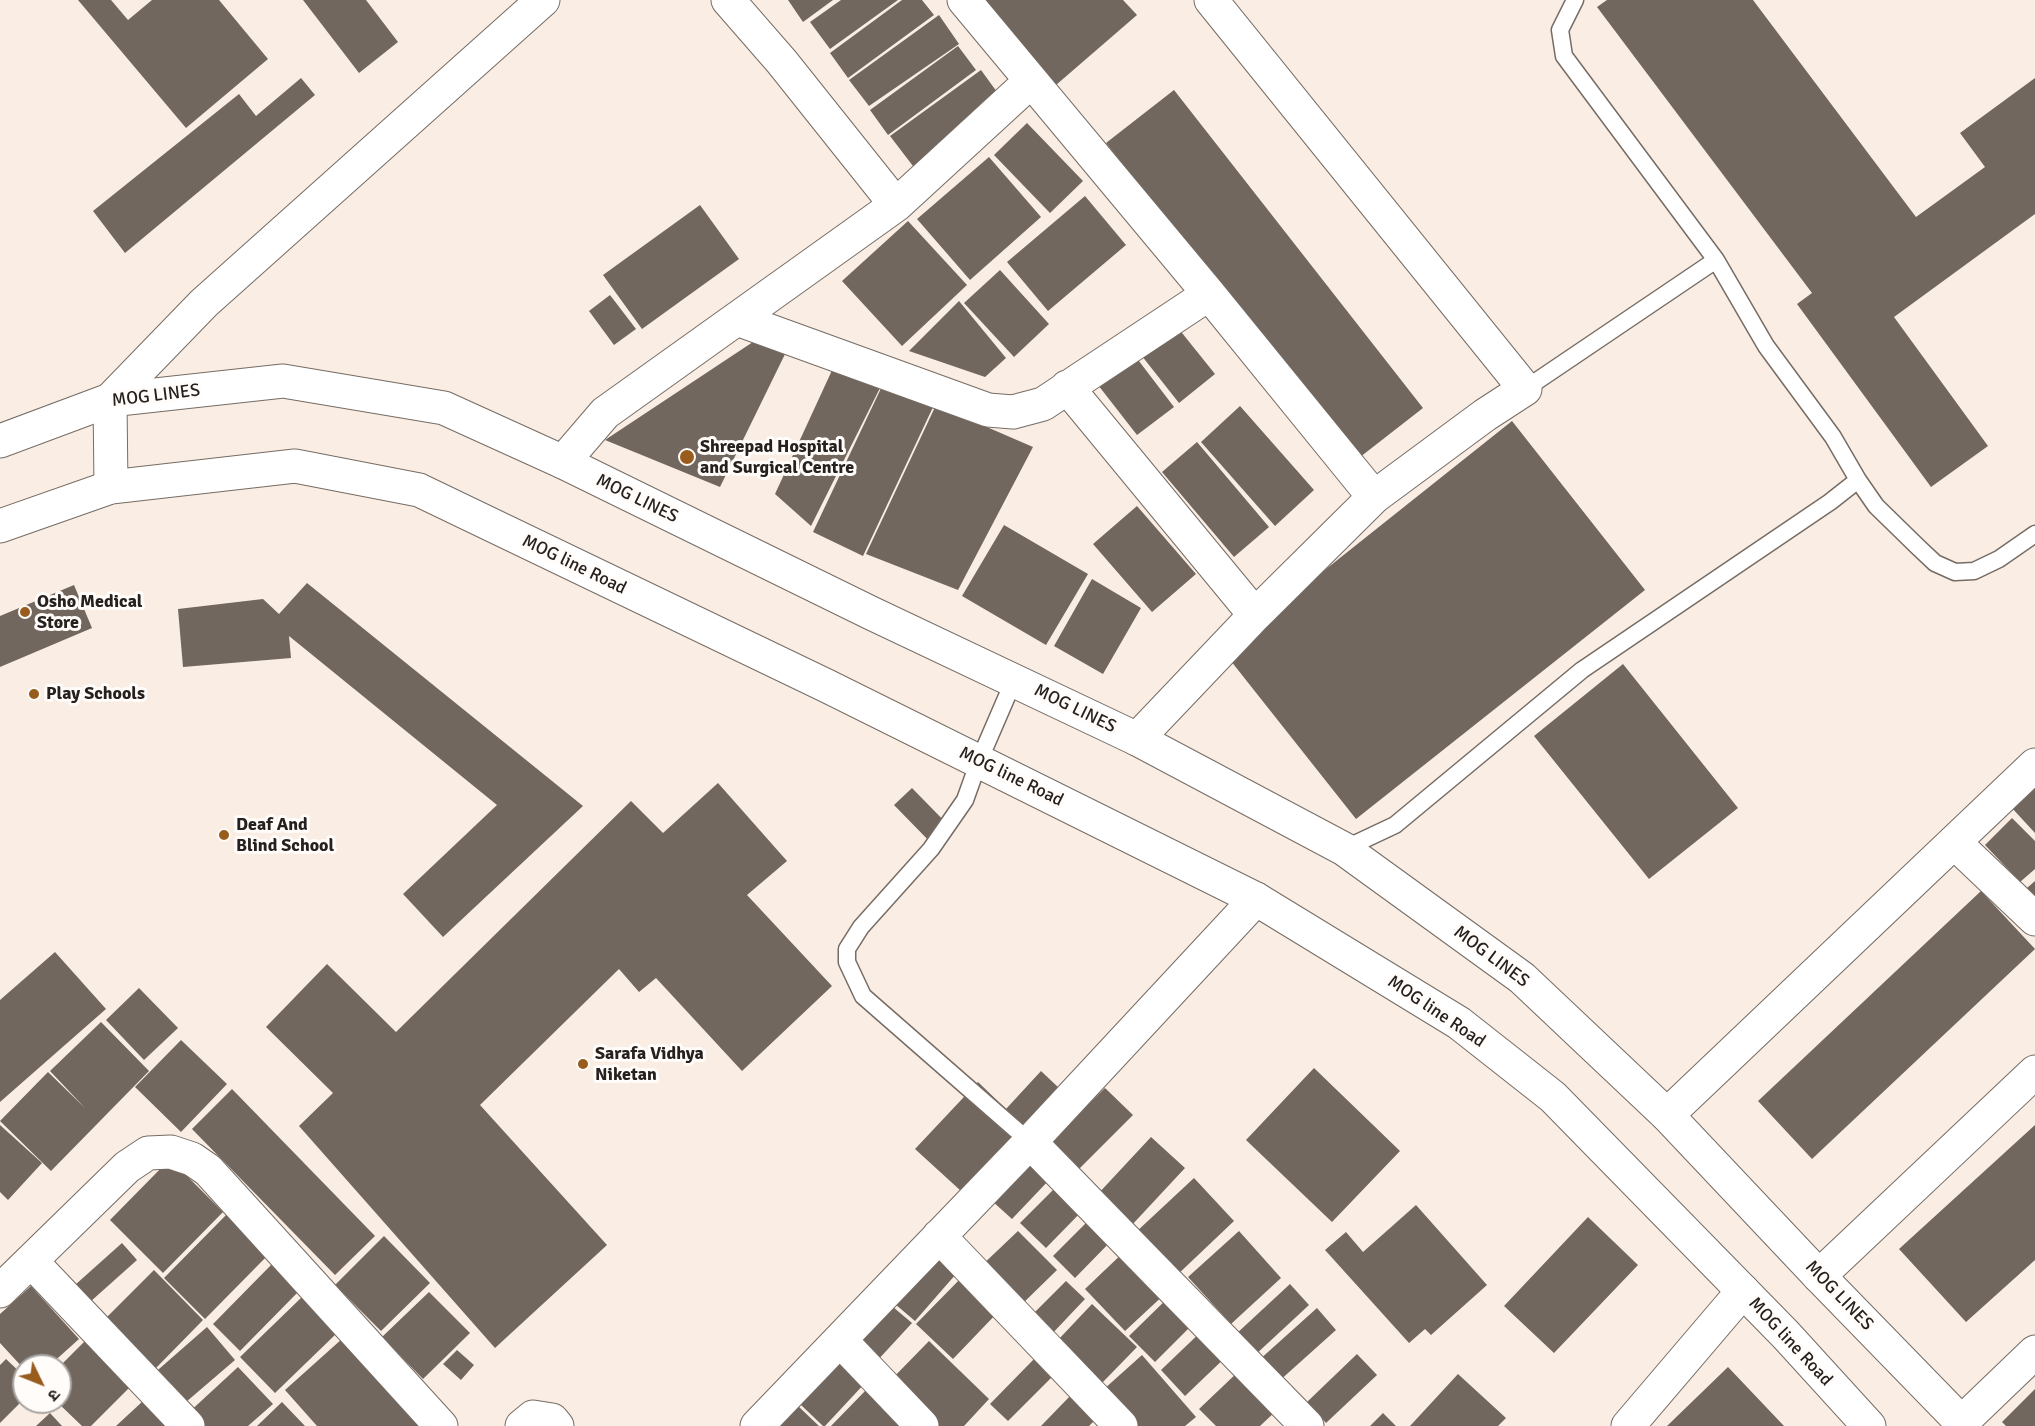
<!DOCTYPE html>
<meta charset="utf-8">
<style>
body{margin:0}
#map{position:relative;width:2035px;height:1426px;overflow:hidden;background:#f9ede4;font-family:Signika,"Noto Sans Devanagari",sans-serif}
canvas{display:block}
.north{position:absolute;left:12px;top:1354px;width:60px;height:60px;box-sizing:border-box;background:#fffcfa;border:2px solid #a8a4a2;border-radius:50%;rotate:133deg;font-size:16px;font-weight:700;line-height:24px;text-align:center;color:#26211e}
.north::after{content:'';display:block;margin:auto;width:21px;height:27px;background:#985c1d;clip-path:polygon(50% 0,100% 100%,50% 72%,0 100%)}
</style>
<div id="map">
<canvas width="2035" height="1426"></canvas>
<div class="north">उ</div>
</div>
<script>
const g = document.querySelector('canvas').getContext('2d');
g.lineJoin = 'round';
function paint(path, color) { g.fillStyle = color; g.fill(path, 'evenodd'); }
const shape = rows => new Path2D(rows.map(r => 'M' + r).join(''));
function trace(path, color, width, dash) { g.strokeStyle = color; g.lineWidth = width; g.lineCap = dash ? 'butt' : 'round'; g.setLineDash(dash || []); g.stroke(path); }
function write(font, color, halo, rows, align = 'center') {
  g.font = font + ' Signika,sans-serif'; g.lineWidth = 6; g.setLineDash([]); g.textBaseline = 'middle'; g.strokeStyle = halo; g.fillStyle = color; for (const [text, x, y, turn = 0] of rows) {
    g.save(); g.translate(x, y); g.rotate((+turn || 0) * Math.PI / 180); g.textAlign = isNaN(turn) ? turn : align; if (halo) g.strokeText(text, 0, 0); g.fillText(text, 0, 0); g.restore();
  }
}
const building = shape([
 [78,0,111,0,128,20,152,0,219,0,268,59,186,128],
 [303,0,366,0,398,42,359,73],
 [788,0,833,0,803,22],
 [841,0,898,0,830,49,810,22],
 [902,0,922,0,934,15,848,78,830,53],
 [983,0,1123,0,1137,15,1056,85],
 [1607,0,1753,0,1916,217,1985,167,1960,133,2035,78,2035,214,1894,317,1988,446,1931,487,1797,304,1812,293,1597,7],
 [939,15,959,44,869,106,849,80],
 [958,46,976,70,888,135,870,110],
 [981,70,1005,103,916,170,890,136],
 [301,78,315,95,125,253,93,211,239,94,256,116],
 [1174,90,1423,408,1355,461,1106,143],
 [1027,123,1083,181,1050,213,994,155],
 [989,157,1041,217,970,280,917,219],
 [1085,196,1126,245,1048,311,1007,262],
 [700,205,739,259,642,329,603,275],
 [908,221,967,285,902,346,842,281],
 [1000,270,1049,324,1014,357,964,303],
 [610,295,636,329,614,345,589,311],
 [959,301,1006,358,985,377,909,351],
 [1170,318,1215,374,1179,403,1134,346],
 [759,338,788,348,720,487,605,440],
 [1129,348,1174,407,1137,435,1091,376],
 [834,366,880,388,811,526,775,494],
 [884,382,934,405,863,556,813,532],
 [936,405,1033,447,958,590,866,554],
 [1240,406,1314,490,1275,526,1201,442],
 [1512,421,1645,590,1356,819,1223,651],
 [1197,442,1269,527,1234,557,1162,472],
 [1137,506,1196,574,1152,612,1093,544],
 [1004,525,1088,574,1046,645,962,596],
 [1092,579,1141,608,1103,674,1054,646],
 [307,583,583,806,443,937,403,894,497,805,289,636,291,658,183,667,178,609,263,599,279,614],
 [74,585,92,628,0,667,0,616],
 [1623,664,1738,808,1649,879,1534,736],
 [718,783,787,861,747,895,832,986,742,1071,656,978,639,992,619,969,480,1105,607,1245,495,1348,299,1126,333,1093,266,1027,327,964,396,1032,631,801,663,833],
 [2035,784,2035,833,2011,807],
 [912,788,953,830,935,847,894,805],
 [2012,818,2035,841,2035,869,2020,882,1985,845],
 [2035,881,2035,897,2027,888],
 [1981,891,2035,949,1812,1159,1758,1101],
 [55,952,106,1009,0,1102,0,1000],
 [139,988,178,1028,144,1060,106,1020],
 [101,1022,149,1071,51,1171,0,1121,48,1072,85,1108,50,1071],
 [181,1040,227,1084,181,1132,135,1087],
 [1314,1068,1400,1151,1332,1222,1246,1140],
 [1041,1071,1059,1088,961,1191,915,1149,978,1082,1006,1109],
 [1105,1088,1133,1115,1073,1175,1045,1146],
 [232,1089,375,1236,335,1275,192,1129],
 [0,1125,42,1163,8,1200,0,1192],
 [2035,1125,2035,1260,1966,1322,1899,1249],
 [1151,1137,1185,1168,1131,1226,1097,1195],
 [1031,1158,1051,1178,1012,1219,991,1200],
 [170,1159,223,1212,163,1273,110,1220],
 [1194,1178,1234,1221,1175,1277,1135,1233],
 [1061,1182,1086,1207,1046,1248,1020,1223],
 [1416,1205,1487,1285,1431,1335,1425,1329,1409,1343,1325,1250,1346,1232,1363,1252],
 [229,1212,270,1253,205,1319,164,1278],
 [1094,1215,1116,1236,1075,1278,1053,1256],
 [1588,1217,1638,1265,1554,1353,1504,1306],
 [1018,1231,1057,1270,1017,1309,978,1269],
 [1239,1231,1281,1278,1231,1324,1188,1277],
 [384,1236,430,1283,381,1331,335,1285],
 [122,1243,137,1260,90,1302,75,1285],
 [1127,1249,1167,1292,1125,1331,1085,1289],
 [936,1257,956,1274,915,1321,895,1304],
 [272,1264,299,1291,240,1351,213,1324],
 [154,1270,203,1320,156,1368,106,1318],
 [963,1276,999,1311,953,1359,916,1324],
 [1066,1281,1085,1299,1049,1337,1030,1317],
 [1290,1284,1309,1305,1254,1356,1235,1335],
 [31,1286,79,1339,49,1366,24,1366,24,1369,0,1343,0,1314],
 [429,1292,470,1333,423,1379,382,1337],
 [1173,1293,1198,1319,1155,1362,1129,1336],
 [302,1297,337,1333,275,1393,240,1357],
 [1092,1304,1137,1347,1102,1383,1058,1340],
 [893,1307,912,1323,876,1362,858,1345],
 [1317,1308,1336,1330,1278,1382,1258,1361],
 [207,1327,235,1360,179,1408,151,1376],
 [1206,1327,1230,1353,1185,1396,1161,1370],
 [343,1338,422,1426,317,1426,285,1390],
 [86,1340,132,1385,91,1426,82,1426,57,1402,60,1402,60,1366],
 [929,1341,989,1399,964,1426,935,1426,889,1382],
 [457,1350,474,1365,461,1380,443,1364],
 [1357,1354,1377,1375,1326,1423,1307,1402],
 [1142,1355,1196,1417,1185,1426,1134,1426,1103,1390],
 [6,1359,24,1376,24,1399,0,1423,0,1365],
 [842,1359,866,1382,825,1426,823,1426,800,1404],
 [1034,1359,1052,1377,1008,1421,990,1404],
 [238,1367,273,1404,248,1426,197,1426,186,1415],
 [1728,1367,1784,1426,1667,1426],
 [1240,1370,1277,1410,1260,1426,1216,1426,1199,1409],
 [1458,1374,1506,1418,1498,1426,1410,1426],
 [867,1389,906,1426,831,1426],
 [2035,1389,2035,1426,2006,1426,2002,1422],
 [1071,1395,1096,1419,1089,1426,1041,1426],
 [143,1401,166,1426,116,1426],
 [282,1402,305,1426,257,1426],
 [798,1406,819,1426,778,1426],
 [50,1413,62,1426,36,1426],
 [1383,1413,1396,1426,1370,1426]
]);
const lane = shape([
 [1575,0,1560,30,1564,56,1716,260],
 [1858,480,1876,506,1918,547,1935,563,1955,572,1974,571,1999,559,2035,534],
 [1014,680,979,761,965,800,931,849,861,927,847,949,847,962,863,996,1030,1142],
 [1344,849,1395,825,1582,670,1830,502,1858,480,1833,437,1766,346,1716,260,1525,389]
]);
const street = shape([
 [728,0,782,62,896,205],
 [964,0,1209,294,1374,497],
 [737,319,988,410,1013,412,1043,404,1209,294],
 [1067,387,1255,615],
 [563,462,605,413,896,205,1031,81],
 [111,487,110,400,204,303,543,0],
 [1137,739,1255,615,1374,497,1485,415,1525,389,1211,0],
 [1954,842,2035,919],
 [1667,1115,2035,765],
 [1030,1142,1307,1426],
 [939,1236,1121,1426],
 [31,1261,188,1426],
 [1819,1276,2035,1072],
 [0,1291,127,1167,148,1153,171,1152,192,1159,208,1170,441,1426],
 [840,1340,922,1426],
 [1962,1422,2035,1352],
 [522,1426,533,1417,552,1420,557,1426],
 [757,1426,1030,1142,1256,899],
 [1628,1426,1743,1291]
]);
const secondary = shape([
 [0,441,110,400,283,381,444,408,563,462,871,613,1137,739,1344,849,1522,978,1667,1115,1819,1276,1965,1426],
 [0,526,111,487,295,466,419,490,827,686,1256,899,1459,1023,1553,1097,1786,1335,1869,1426]
]);
const markers = [
 [687,457,8,"#985c1d"],
 [25,612,6,"#985c1d"],
 [34,694,6,"#985c1d"],
 [224,835,6,"#985c1d"],
 [583,1064,6,"#985c1d"]
];
const streetNames = [
 ["MOG LINES",156,396,-7],
 ["MOG LINES",637,499,26],
 ["MOG line Road",574,565,26],
 ["MOG LINES",1075,709,26],
 ["MOG line Road",1011,777,26],
 ["MOG LINES",1491,957,37],
 ["MOG line Road",1436,1012,34],
 ["MOG LINES",1839,1296,46],
 ["MOG line Road",1790,1342,47]
];
const poiNames = [
 ["Shreepad Hospital",700,447],
 ["and Surgical Centre",700,468],
 ["Osho Medical",37,602],
 ["Store",37,623],
 ["Play Schools",46,694],
 ["Deaf And",236,825],
 ["Blind School",236,846],
 ["Sarafa Vidhya",595,1054],
 ["Niketan",595,1075]
];
paint(building, '#71675f');
trace(lane, '#766c64', 19);
trace(street, '#766c64', 35);
trace(secondary, '#766c64', 35);
trace(lane, '#fff', 16);
trace(street, '#fff', 33);
trace(secondary, '#fff', 33);
for (const [x, y, r, color] of markers) { const dot = new Path2D(); dot.arc(x, y, r, 0, 2 * Math.PI); g.fillStyle = color; g.fill(dot); trace(dot, '#fffcfa', 2); }
write('18px', '#26211e', '#fffcfa', streetNames);
write('bold 18px', '#26211e', '#fffcfa', poiNames, 'left');
</script>
